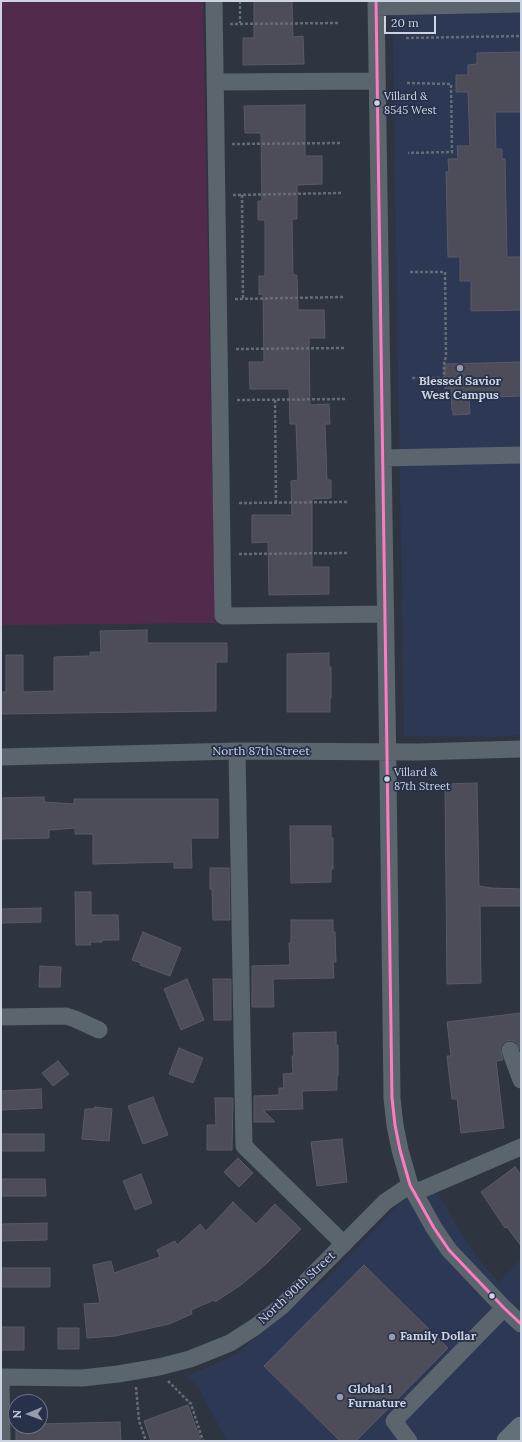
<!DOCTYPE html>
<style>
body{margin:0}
#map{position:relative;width:522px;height:1442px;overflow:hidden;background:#2f3441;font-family:Lora,serif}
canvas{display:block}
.frame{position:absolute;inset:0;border:2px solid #ccd3e2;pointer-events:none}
.north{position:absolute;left:8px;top:1394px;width:40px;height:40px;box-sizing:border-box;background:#273149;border:1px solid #697286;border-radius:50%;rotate:269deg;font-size:11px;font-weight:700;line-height:16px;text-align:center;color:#ccd3e2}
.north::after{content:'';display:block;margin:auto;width:14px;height:18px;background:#959baa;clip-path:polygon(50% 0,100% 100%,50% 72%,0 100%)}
.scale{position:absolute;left:384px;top:16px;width:52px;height:18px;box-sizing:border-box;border:2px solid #ccd3e2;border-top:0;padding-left:5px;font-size:12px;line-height:14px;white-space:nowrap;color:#ccd3e2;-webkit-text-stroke:3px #273149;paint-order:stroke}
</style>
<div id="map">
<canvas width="522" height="1442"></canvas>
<div class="frame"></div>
<div class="north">N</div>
<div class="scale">20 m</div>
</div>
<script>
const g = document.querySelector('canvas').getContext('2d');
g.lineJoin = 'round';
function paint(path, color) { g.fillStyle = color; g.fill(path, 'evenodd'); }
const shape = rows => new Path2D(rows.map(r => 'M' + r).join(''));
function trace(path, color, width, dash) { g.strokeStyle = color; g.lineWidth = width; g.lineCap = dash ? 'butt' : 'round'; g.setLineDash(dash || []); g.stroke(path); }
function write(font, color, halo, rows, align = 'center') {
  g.font = font + ' Lora,serif'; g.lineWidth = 3.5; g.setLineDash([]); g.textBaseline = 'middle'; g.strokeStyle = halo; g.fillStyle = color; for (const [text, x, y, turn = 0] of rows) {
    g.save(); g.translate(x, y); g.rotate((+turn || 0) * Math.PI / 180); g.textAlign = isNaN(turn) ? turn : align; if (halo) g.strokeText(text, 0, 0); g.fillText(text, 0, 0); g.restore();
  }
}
const built = shape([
 [392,1,521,1,521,735,490,737,404,736],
 [429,1178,458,1228,476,1256,499,1282,521,1259,521,1441,227,1441,199,1389,187,1376,236,1354,333,1273,399,1204]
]);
const green = shape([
 [1,1,203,1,215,623,1,625]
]);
const building = shape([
 [261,1,292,1,293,37,303,36,304,64,243,65,243,38,254,38,254,2,261,1],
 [521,52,521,112,495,112,496,149,502,149,502,159,505,159,507,257,521,257,521,310,471,311,471,281,460,281,460,257,448,257,446,172,449,172,448,159,458,159,457,146,470,146,468,92,456,92,456,75,468,75,468,65,477,64,477,53,521,52],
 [305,105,305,156,322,156,322,184,297,185,297,219,292,219,293,275,297,275,298,310,324,310,325,338,309,338,310,405,329,404,330,424,325,424,327,480,331,480,331,498,312,499,312,567,329,567,329,594,269,595,268,542,252,543,252,515,292,515,291,481,298,480,296,424,290,424,289,389,250,389,249,362,264,362,263,294,259,295,259,276,265,276,265,220,258,220,258,201,262,201,261,133,245,133,244,106,305,105],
 [521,362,521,396,469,398,470,414,453,415,453,410,452,410,451,388,445,389,445,364,521,362],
 [147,630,147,643,227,643,227,662,216,662,216,711,1,714,1,692,6,692,6,655,23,655,23,692,54,691,54,657,90,656,90,652,101,652,100,631,147,630],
 [329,653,329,667,331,667,331,698,330,698,330,712,287,712,287,654,329,653],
 [477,783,479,886,491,888,521,889,521,906,480,906,481,983,447,984,445,784,477,783],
 [44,797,44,802,74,804,74,799,218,799,218,838,191,838,192,868,174,868,174,862,93,864,93,834,75,834,75,828,49,830,49,838,1,839,1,798,44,797],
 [290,826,331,826,331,838,333,838,333,869,331,869,331,882,291,883,290,826],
 [210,868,229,868,230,920,213,920,212,889,210,889,210,868],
 [75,892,91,892,91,915,118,915,119,940,102,940,102,942,90,942,91,945,76,945,75,892],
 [41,908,41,922,1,923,1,909,41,908],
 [291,920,333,920,333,932,335,932,336,962,333,962,334,978,273,979,274,1007,252,1007,252,966,290,965,289,943,291,943,291,920],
 [143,932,181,948,170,976,140,965,141,963,132,960,143,932],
 [40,966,61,967,60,987,39,987,40,966],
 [187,979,204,1020,181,1030,164,989,187,979],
 [213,979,231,979,231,1020,214,1020,213,979],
 [521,1013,521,1051,516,1042,511,1040,506,1041,502,1044,500,1049,503,1060,496,1061,504,1128,461,1133,457,1099,452,1099,447,1056,451,1056,447,1022,521,1013],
 [336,1032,336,1045,338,1045,338,1076,337,1076,337,1090,302,1091,303,1109,263,1110,275,1122,254,1122,254,1096,279,1095,279,1088,284,1088,283,1074,293,1073,292,1056,294,1056,293,1033,336,1032],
 [179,1048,203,1058,193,1083,169,1074,179,1048],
 [58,1061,69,1074,53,1086,42,1073,58,1061],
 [41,1089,42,1108,1,1110,1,1091,41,1089],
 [153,1097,168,1135,143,1144,128,1106,153,1097],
 [215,1098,233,1098,232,1150,207,1150,207,1125,216,1125,215,1098],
 [95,1107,112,1109,109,1141,82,1139,85,1109,94,1109,95,1107],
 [1,1134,44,1134,44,1151,1,1151,1,1134],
 [342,1139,347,1182,317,1186,311,1142,342,1139],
 [238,1158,253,1173,239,1187,224,1172,238,1158],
 [515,1167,521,1175,521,1246,507,1227,505,1228,481,1192,515,1167],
 [141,1174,152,1203,135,1210,123,1181,141,1174],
 [1,1179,45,1179,46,1196,1,1196,1,1179],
 [233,1202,256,1224,275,1204,301,1229,267,1263,241,1285,215,1302,214,1300,191,1310,192,1314,169,1324,115,1336,87,1338,84,1304,100,1303,93,1265,111,1261,114,1273,160,1257,157,1250,175,1241,177,1245,200,1224,206,1231,233,1202],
 [47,1223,47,1240,1,1241,1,1224,47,1223],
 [364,1265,448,1348,356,1441,340,1441,264,1366,364,1265],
 [1,1268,50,1268,50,1287,1,1287,1,1268],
 [1,1327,24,1327,24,1350,1,1350,1,1327],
 [58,1328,79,1328,79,1349,58,1349,58,1328],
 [188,1405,201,1441,151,1441,144,1421,188,1405],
 [120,1422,121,1441,16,1441,16,1426,40,1426,40,1424,120,1422]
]);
const path = shape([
 [240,1,240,23],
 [230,24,339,23],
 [406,38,521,36],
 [407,83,451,84,452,152,408,153],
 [232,144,341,143],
 [233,195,342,193],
 [242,195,243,299],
 [410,272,445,272,446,356,444,364,444,378,412,378],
 [235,299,344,297],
 [236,349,345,348],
 [237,400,346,399],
 [275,400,276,503],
 [239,503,348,502],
 [239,554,349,553],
 [168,1381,191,1404,203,1441],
 [136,1387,139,1421,146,1441]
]);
const minor = shape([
 [214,1,223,616,385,614],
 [376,1,388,773,392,1098,395,1125,400,1150,410,1185,434,1228,449,1250,504,1308,521,1324],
 [376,7,521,4],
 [215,82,377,81],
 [383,458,521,455],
 [237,751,244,1146,344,1244],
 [1,757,237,751,418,752,521,749],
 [1,1017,66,1016,75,1019,99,1030],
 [510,1050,521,1080],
 [414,1193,521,1147],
 [1,1377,82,1378,118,1374,159,1367,190,1359,230,1343,255,1327,282,1306,385,1202,410,1185],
 [1,1377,2,1441],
 [409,1441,394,1421,504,1308]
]);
const major = shape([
 [507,1441,521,1427]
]);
const bus1 = shape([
 [376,1,392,1098,395,1125,400,1150,410,1185,434,1228,449,1250,504,1308,521,1324]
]);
const markers = [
 [377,103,3.5,"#ccd3e2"],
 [460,368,4,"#959baa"],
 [387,779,3.5,"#ccd3e2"],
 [492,1296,3.5,"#ccd3e2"],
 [392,1337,4,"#959baa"],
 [340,1397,4,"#959baa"]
];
const busNames = [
 ["Villard &",384,97],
 ["8545 West",384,111],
 ["Villard &",394,773],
 ["87th Street",394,787]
];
const poiNames = [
 ["Blessed Savior",460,382,"center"],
 ["West Campus",460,396,"center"],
 ["Family Dollar",400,1337],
 ["Global 1",348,1390],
 ["Furnature",348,1404]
];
const streetNames = [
 ["North 87th Street",261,752],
 ["North 90th Street",297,1288,-43]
];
paint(built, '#2c3854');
paint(green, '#522b4c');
paint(building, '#4c4d58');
trace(building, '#5a5a66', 1);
trace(path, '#656d74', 2.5, [3, 2]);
trace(minor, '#5a656d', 17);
trace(major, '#617079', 21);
trace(bus1, '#fe7ac1', 3);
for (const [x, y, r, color] of markers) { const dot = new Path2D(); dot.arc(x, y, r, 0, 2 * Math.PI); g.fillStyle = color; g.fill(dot); trace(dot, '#273149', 1.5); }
write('11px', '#ccd3e2', '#273149', busNames, 'left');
write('bold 12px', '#ccd3e2', '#273149', poiNames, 'left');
write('12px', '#ccd3e2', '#273149', streetNames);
</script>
